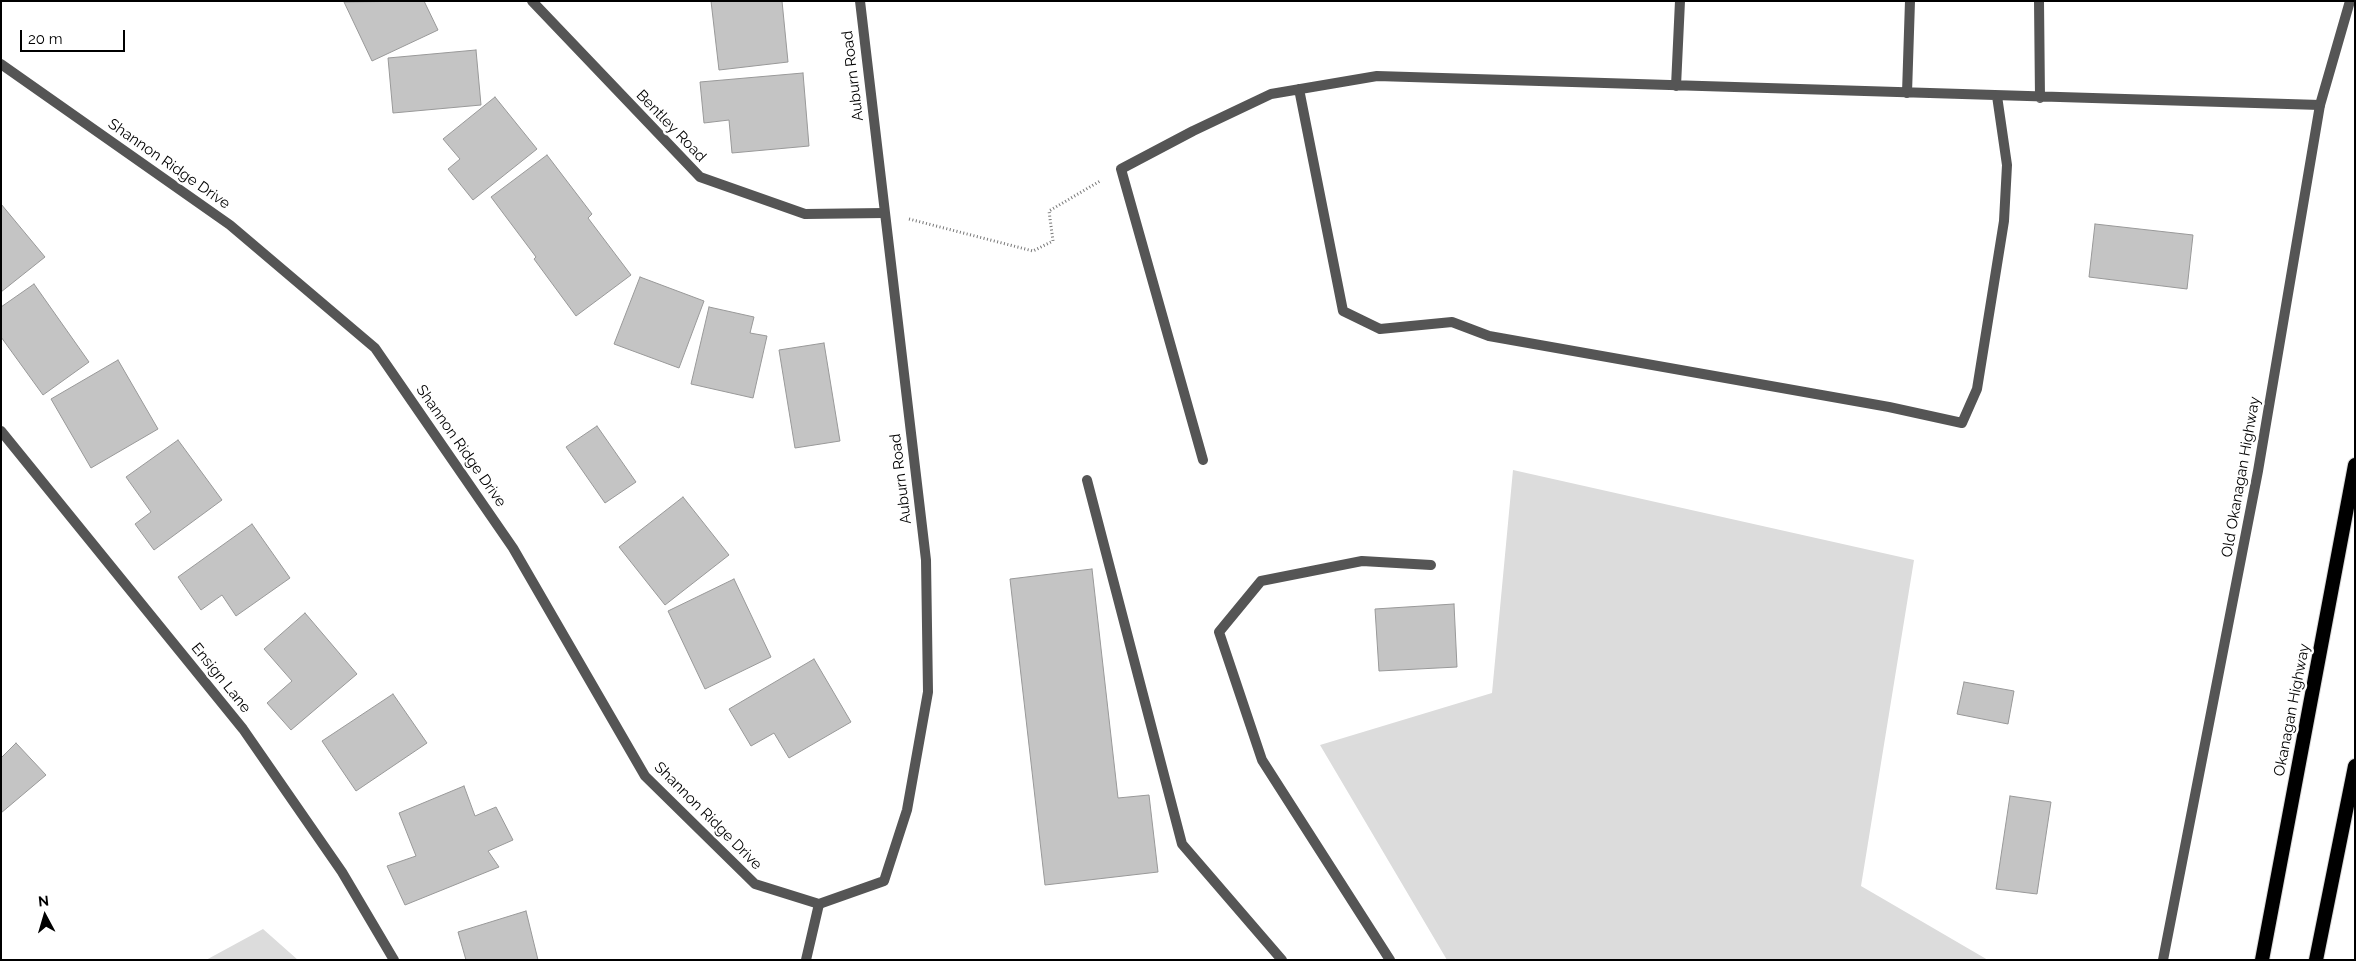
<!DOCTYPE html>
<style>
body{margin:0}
#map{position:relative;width:2356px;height:961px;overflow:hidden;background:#fff;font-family:Raleway,sans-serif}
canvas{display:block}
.frame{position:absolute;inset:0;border:2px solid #000;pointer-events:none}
.north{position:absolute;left:20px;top:891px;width:50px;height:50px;-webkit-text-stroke:4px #fff;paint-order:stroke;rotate:354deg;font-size:14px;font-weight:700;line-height:20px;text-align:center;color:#000}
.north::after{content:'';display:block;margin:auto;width:18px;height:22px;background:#000;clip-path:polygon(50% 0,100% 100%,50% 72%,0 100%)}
.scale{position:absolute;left:20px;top:30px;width:105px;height:22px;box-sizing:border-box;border:2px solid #000;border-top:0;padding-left:6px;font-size:15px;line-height:18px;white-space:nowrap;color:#000;-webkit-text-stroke:4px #fff;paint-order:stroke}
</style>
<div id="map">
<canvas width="2356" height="961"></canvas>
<div class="frame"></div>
<div class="north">N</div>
<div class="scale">20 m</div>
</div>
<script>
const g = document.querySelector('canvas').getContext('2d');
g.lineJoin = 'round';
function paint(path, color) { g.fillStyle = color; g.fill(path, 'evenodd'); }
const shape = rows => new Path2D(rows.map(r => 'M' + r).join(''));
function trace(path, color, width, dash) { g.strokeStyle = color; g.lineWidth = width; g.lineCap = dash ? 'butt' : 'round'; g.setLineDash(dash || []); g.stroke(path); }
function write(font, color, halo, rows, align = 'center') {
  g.font = font + ' Raleway,sans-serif'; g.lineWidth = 5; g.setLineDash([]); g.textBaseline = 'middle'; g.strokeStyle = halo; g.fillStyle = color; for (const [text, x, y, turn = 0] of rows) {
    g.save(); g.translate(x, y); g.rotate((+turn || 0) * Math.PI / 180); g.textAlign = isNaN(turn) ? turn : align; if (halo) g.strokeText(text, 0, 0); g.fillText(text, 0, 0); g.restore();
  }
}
const green = shape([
 [1513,470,1914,560,1861,886,1988,960,1447,960,1320,745,1492,693],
 [263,929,298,960,206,960]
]);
const building = shape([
 [424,1,438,30,372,61,344,2,424,1],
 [711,1,782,1,788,62,719,70,711,1],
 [476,50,481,105,393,113,388,58,476,50],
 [803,73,809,146,732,153,729,120,704,123,700,82,803,73],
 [495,97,537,149,473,200,448,169,460,159,443,139,495,97],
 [547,155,592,214,588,218,631,275,576,316,534,259,536,257,491,197,547,155],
 [1,204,45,257,1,292,1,204],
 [2095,224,2193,235,2187,289,2089,277,2095,224],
 [640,277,704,301,679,368,614,344,640,277],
 [34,284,89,362,43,395,1,337,1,307,34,284],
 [709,307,754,317,750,333,767,336,753,398,691,384,709,307],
 [824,343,840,441,795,448,779,350,824,343],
 [118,360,158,429,91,468,51,399,118,360],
 [597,426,636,482,605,503,566,447,597,426],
 [178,440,222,500,154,550,135,524,151,512,126,477,178,440],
 [683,497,729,555,665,605,619,547,683,497],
 [252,524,290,578,236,616,222,595,201,610,178,577,252,524],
 [1092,569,1118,798,1149,795,1158,872,1045,885,1010,579,1092,569],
 [734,579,771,657,705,689,668,611,734,579],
 [1454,604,1457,667,1379,671,1375,609,1454,604],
 [305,613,357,674,291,730,267,703,292,681,264,649,305,613],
 [814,659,851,722,789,758,774,733,751,746,729,709,814,659],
 [1964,682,2014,691,2008,724,1957,714,1964,682],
 [393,694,427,743,356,791,322,741,393,694],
 [16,743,46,775,1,813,1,755,2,757,16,743],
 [464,786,475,816,496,807,513,840,488,851,499,867,405,905,387,866,416,856,399,813,464,786],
 [2010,796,2051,802,2037,894,1996,889,2010,796],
 [526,911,538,960,466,960,458,932,526,911]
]);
const path = shape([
 [909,219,1033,251,1053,241,1049,211,1100,181]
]);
const service = shape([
 [2039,1,2040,98],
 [1676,86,1680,1],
 [1299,89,1343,311,1380,329,1452,322,1489,336,1889,407,1962,423,1977,389,2004,221,2007,165,1997,96],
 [1907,93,1910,1],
 [1203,460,1121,169,1193,131,1271,94,1377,76,2320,105],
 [1087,480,1182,844,1282,960],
 [1390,960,1262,760,1219,632,1261,581,1362,561,1431,565]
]);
const minor = shape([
 [532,1,700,177,805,214,884,213],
 [1,431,243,729,342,872,394,960],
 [806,960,819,904]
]);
const tertiary = shape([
 [1,64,230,225,375,348,513,548,645,776,755,884,819,904,884,881,907,810,928,692,926,560,860,1],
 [2163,960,2258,471,2320,105,2350,1]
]);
const trunk = shape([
 [2262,960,2355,465],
 [2316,960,2355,766]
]);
const streetNames = [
 ["Auburn Road",853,76,-97],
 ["Bentley Road",671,126,46],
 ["Shannon Ridge Drive",169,164,35],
 ["Shannon Ridge Drive",461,446,55],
 ["Old Okanagan Highway",2241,477,-80],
 ["Auburn Road",901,479,-97],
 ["Ensign Lane",221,678,51],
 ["Okanagan Highway",2292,710,-79],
 ["Shannon Ridge Drive",708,816,45]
];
paint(green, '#dcdcdc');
paint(building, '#c4c4c4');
trace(building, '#999', 1);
trace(trunk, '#dbdbdb', 16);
trace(path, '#777', 3, [1, 2.5]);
trace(service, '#555', 10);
trace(minor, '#555', 10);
trace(tertiary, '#555', 10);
trace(trunk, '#000', 14);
write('15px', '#000', '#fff', streetNames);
</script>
